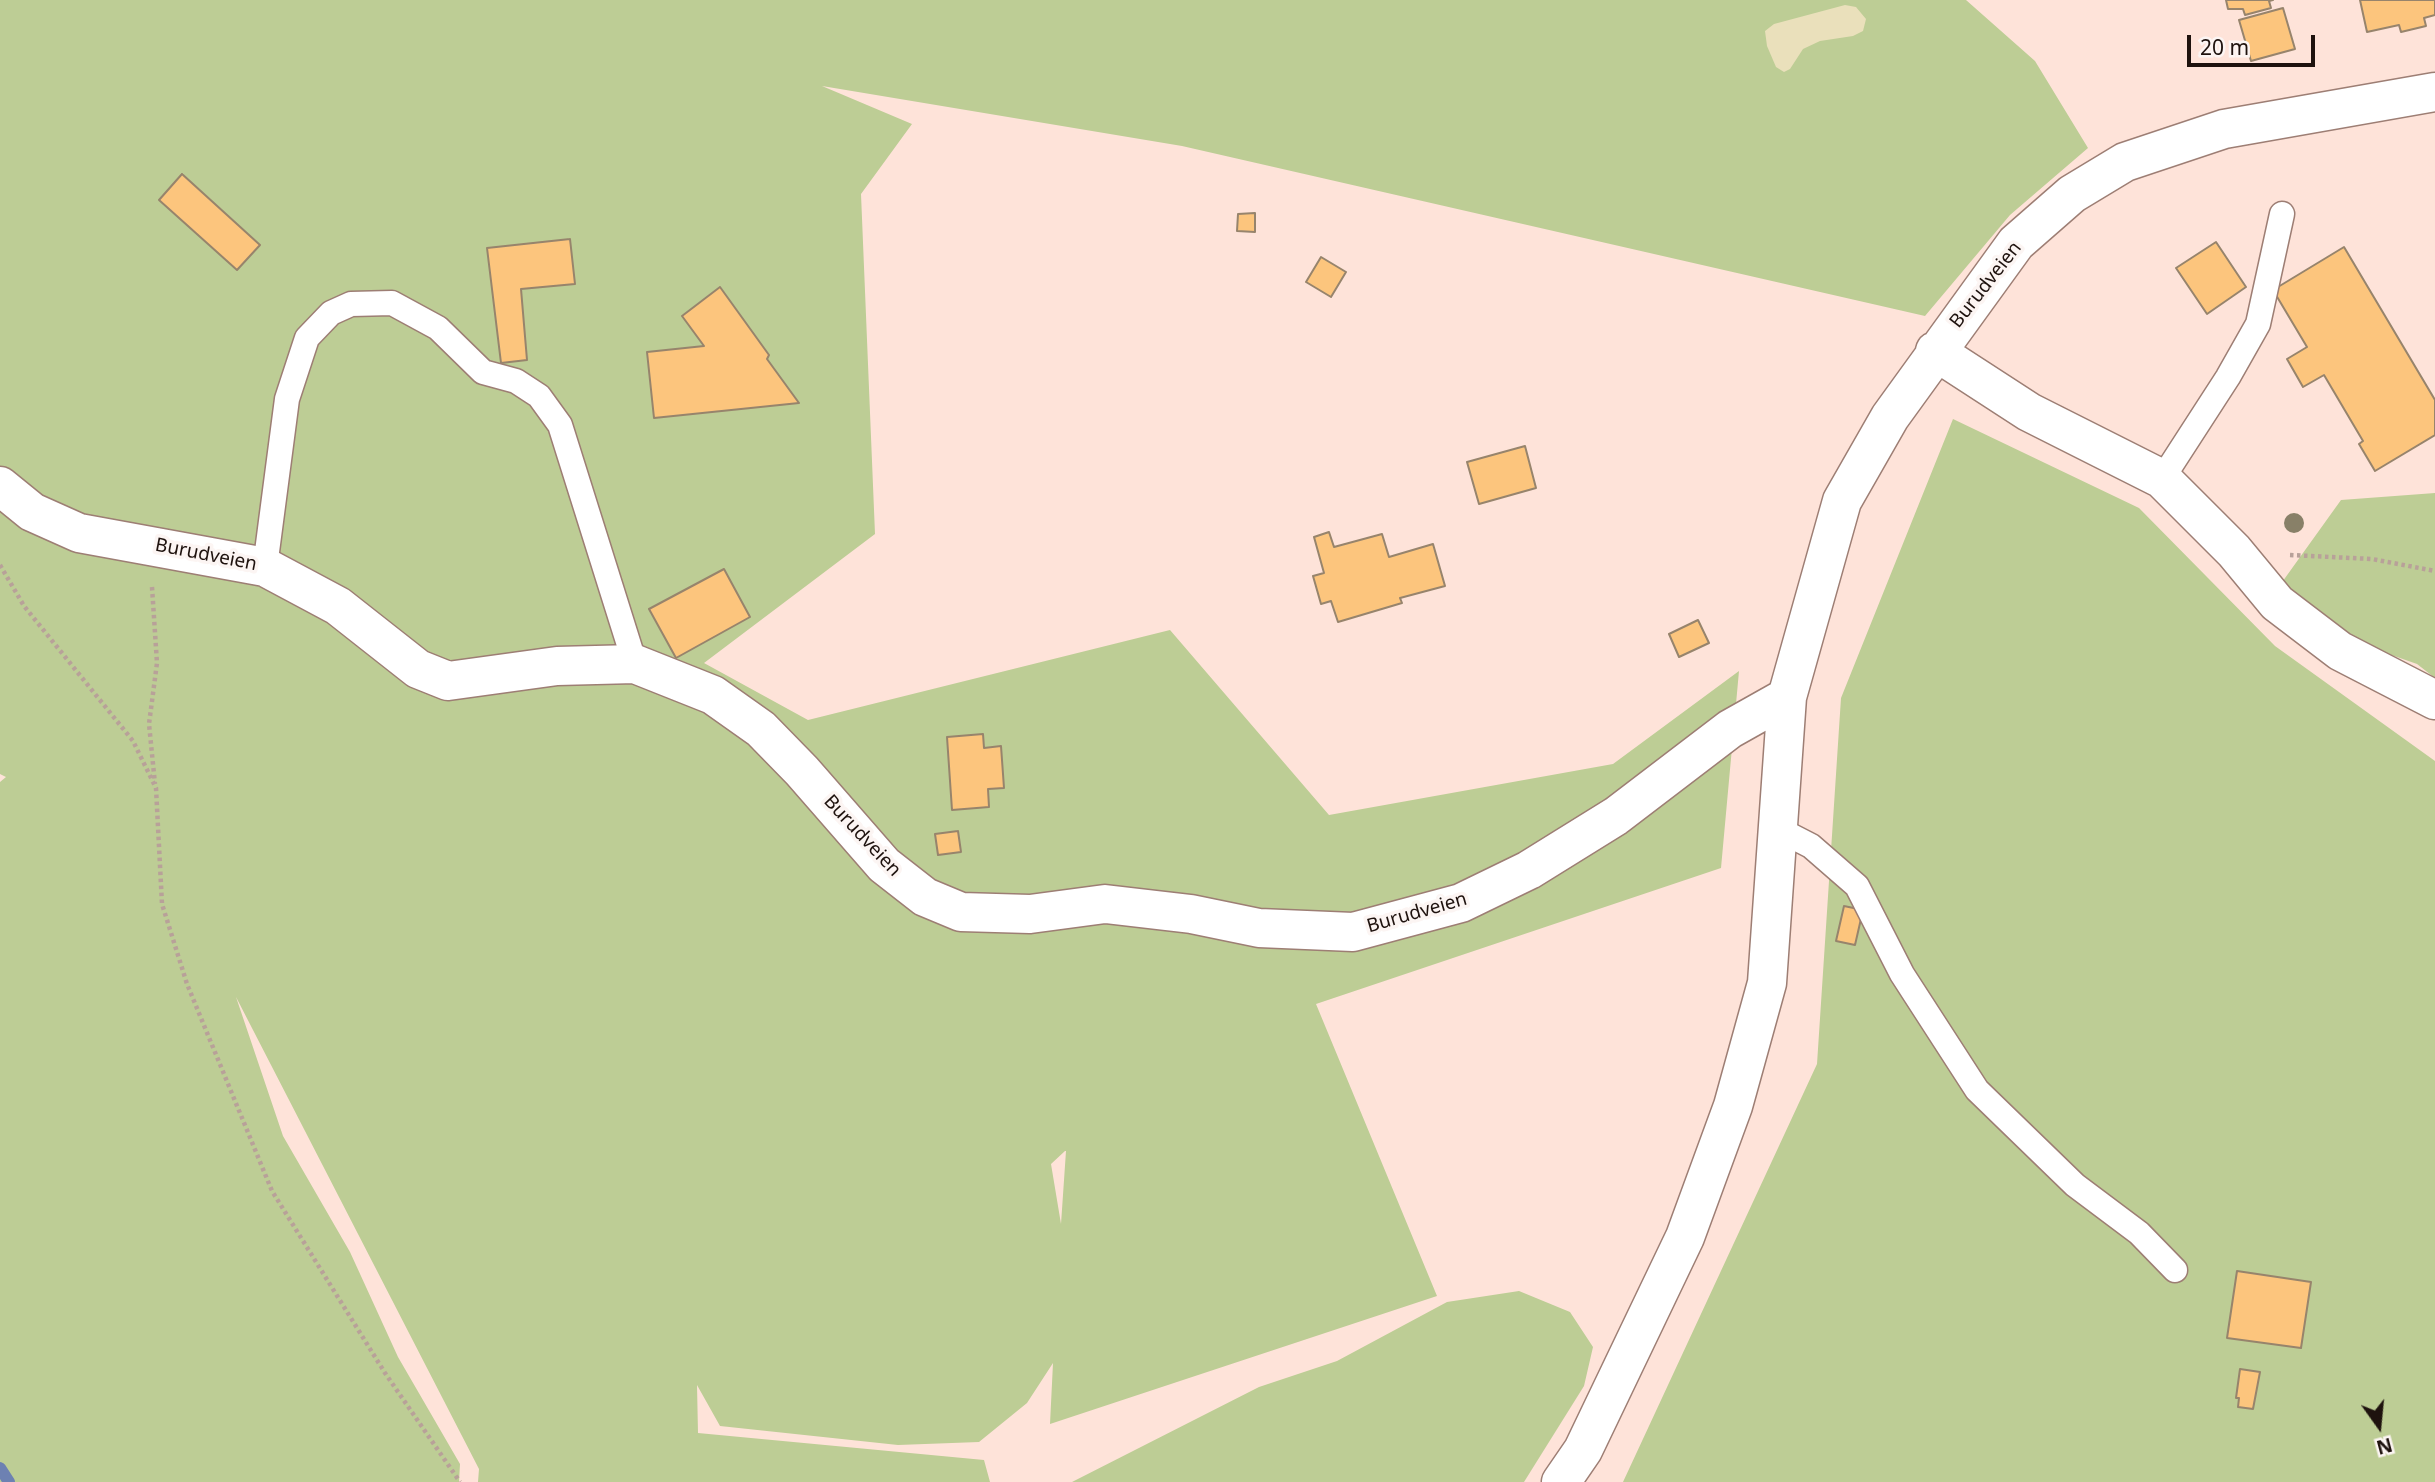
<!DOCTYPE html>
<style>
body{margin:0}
#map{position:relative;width:2435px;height:1482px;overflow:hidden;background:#fee3d9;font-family:"Noto Sans",sans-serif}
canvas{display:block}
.north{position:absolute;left:2344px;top:1391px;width:70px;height:70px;-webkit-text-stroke:5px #fcf5f3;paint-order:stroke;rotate:165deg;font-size:19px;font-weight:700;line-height:28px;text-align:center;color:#1e120e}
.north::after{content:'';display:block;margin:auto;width:24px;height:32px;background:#1e120e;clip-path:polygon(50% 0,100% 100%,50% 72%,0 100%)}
.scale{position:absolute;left:2187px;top:35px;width:128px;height:32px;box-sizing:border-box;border:4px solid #1e120e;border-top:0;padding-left:9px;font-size:21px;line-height:24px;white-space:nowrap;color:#1e120e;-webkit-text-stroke:5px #fcf5f3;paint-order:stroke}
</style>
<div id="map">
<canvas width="2435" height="1482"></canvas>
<div class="north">N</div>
<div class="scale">20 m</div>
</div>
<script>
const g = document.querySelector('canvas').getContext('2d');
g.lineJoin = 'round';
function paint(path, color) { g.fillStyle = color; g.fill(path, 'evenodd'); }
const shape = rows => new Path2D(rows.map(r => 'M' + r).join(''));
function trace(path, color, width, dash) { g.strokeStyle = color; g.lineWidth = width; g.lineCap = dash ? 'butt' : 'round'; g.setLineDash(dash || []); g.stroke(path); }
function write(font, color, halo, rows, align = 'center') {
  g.font = font + ' "Noto Sans",sans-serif'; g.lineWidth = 7; g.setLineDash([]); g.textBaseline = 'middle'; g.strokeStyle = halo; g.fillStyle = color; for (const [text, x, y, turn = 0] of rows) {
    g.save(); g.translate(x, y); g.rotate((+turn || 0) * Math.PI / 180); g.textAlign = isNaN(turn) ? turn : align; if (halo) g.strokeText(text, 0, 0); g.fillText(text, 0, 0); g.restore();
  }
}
const green = shape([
 [0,0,1966,0,2035,61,2088,148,2010,215,1925,316,1182,146,822,86,912,124,861,194,875,534,704,663,808,720,1170,630,1329,815,1613,764,1739,671,1721,868,1316,1004,1437,1296,1050,1424,1053,1363,1027,1403,979,1442,898,1445,720,1426,697,1385,698,1433,984,1460,990,1482,478,1482,479,1469,236,997,283,1136,350,1252,398,1357,460,1464,459,1482,0,1482,0,782,6,777,0,774],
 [1065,1151,1066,1151,1061,1224,1051,1164],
 [1953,419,2139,508,2275,646,2435,761,2435,1482,1623,1482,1817,1064,1841,698],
 [2435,493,2435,678,2417,664,2360,644,2275,592,2341,500],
 [1519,1291,1570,1312,1593,1347,1584,1386,1524,1482,1072,1482,1259,1387,1337,1361,1447,1302]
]);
const sand = shape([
 [1845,5,1856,7,1866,19,1863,31,1853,36,1820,41,1803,49,1790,69,1784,72,1776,67,1767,46,1765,31,1774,24]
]);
const stream = shape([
 [0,1468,9,1482]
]);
const building = shape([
 [2226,0,2273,0,2269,1,2271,8,2245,15,2243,9,2228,9,2226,0],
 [2360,0,2435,0,2435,15,2424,18,2426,26,2401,32,2399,25,2367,32,2360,0],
 [2283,8,2295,49,2251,61,2239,20,2283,8],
 [182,174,260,245,237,270,159,200,182,174],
 [1255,213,1255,232,1237,231,1238,214,1255,213],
 [570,239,575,284,521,289,527,360,501,363,487,248,570,239],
 [2216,242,2246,287,2207,314,2176,268,2216,242],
 [2344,247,2435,400,2435,435,2375,471,2359,444,2363,441,2324,375,2303,387,2287,359,2307,347,2273,290,2344,247],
 [1321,257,1346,272,1331,297,1306,282,1321,257],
 [720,287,769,355,767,359,799,403,654,418,647,352,704,346,682,316,720,287],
 [1525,446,1536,488,1479,504,1467,462,1525,446],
 [1329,532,1334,547,1382,534,1389,557,1433,544,1445,586,1400,598,1402,603,1338,622,1331,601,1321,604,1313,576,1324,573,1314,537,1329,532],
 [724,569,750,617,676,658,649,609,724,569],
 [1698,620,1709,643,1679,657,1669,634,1698,620],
 [983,734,984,748,1001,746,1004,788,988,789,989,807,952,810,947,737,983,734],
 [958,831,961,852,938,855,935,834,958,831],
 [1844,906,1863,910,1855,945,1836,941,1844,906],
 [2237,1271,2311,1282,2301,1348,2227,1338,2237,1271],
 [2240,1369,2260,1372,2253,1409,2238,1407,2239,1398,2236,1398,2240,1369]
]);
const path = shape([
 [2290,555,2372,559,2435,571],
 [0,565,24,606,133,741,156,788,162,904,187,984,272,1191,385,1373,460,1482],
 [152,587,157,663,149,724,155,784]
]);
const service = shape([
 [2162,479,2228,377,2258,324,2282,214],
 [265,567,287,399,307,338,331,313,351,304,392,303,438,328,483,372,516,381,539,396,560,425,635,664],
 [1776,828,1811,846,1857,886,1902,974,1977,1090,2075,1185,2139,1233,2175,1270]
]);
const minor = shape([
 [1935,351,2029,412,2162,479,2234,551,2277,603,2340,651,2435,700],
 [0,486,32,512,79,533,265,567,338,606,418,669,448,681,557,666,635,664,713,695,761,729,802,771,884,865,925,897,961,912,1030,914,1105,904,1191,914,1259,928,1353,932,1461,903,1529,870,1616,816,1730,729,1787,697],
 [1561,1482,1583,1450,1685,1237,1733,1106,1767,983,1787,697,1842,501,1890,417,2016,243,2072,194,2125,162,2224,129,2435,92]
]);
const trees = [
 [2294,523]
];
const streetNames = [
 ["Burudveien",1986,285,-52],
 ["Burudveien",206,555,11],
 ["Burudveien",862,836,47],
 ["Burudveien",1417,913,-16]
];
paint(green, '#bdcd95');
paint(sand, '#eae0bb');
trace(stream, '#6d81b2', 12);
paint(building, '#fcc57d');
trace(building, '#97846c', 2);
trace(service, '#9d7e74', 27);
trace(minor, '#9d7e74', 41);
trace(path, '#b8a199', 4.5, [3.5, 3.5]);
trace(service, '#fff', 24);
trace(minor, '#fff', 38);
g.fillStyle = '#888068';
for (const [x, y] of trees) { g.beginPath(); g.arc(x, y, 10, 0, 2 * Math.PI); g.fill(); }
write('19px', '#1e120e', '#fcf5f3', streetNames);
</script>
